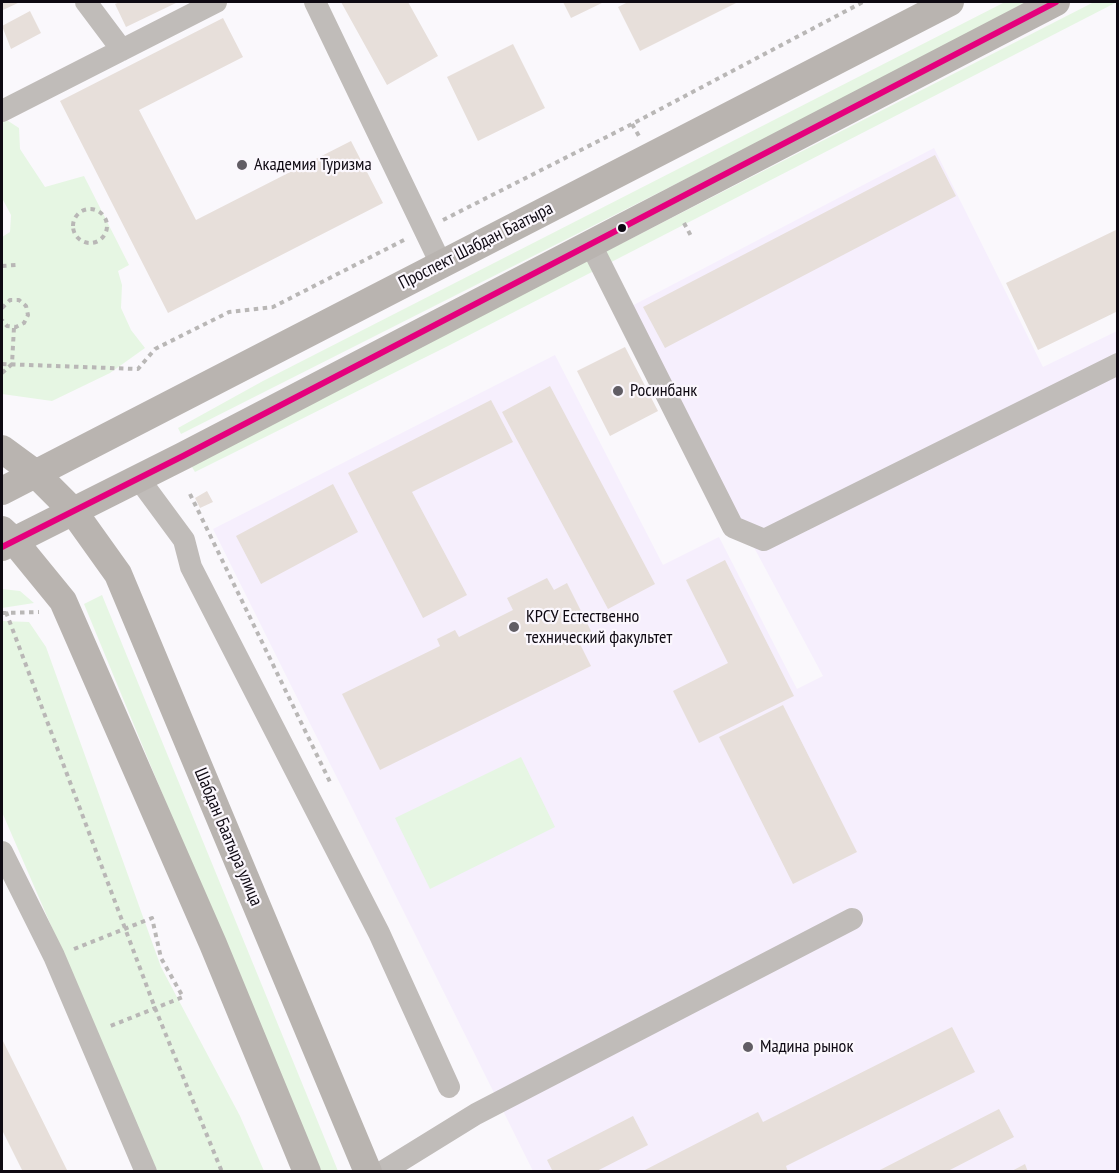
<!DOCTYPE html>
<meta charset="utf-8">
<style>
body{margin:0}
#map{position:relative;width:1119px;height:1173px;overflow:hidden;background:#faf8fc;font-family:"PT Sans Narrow",sans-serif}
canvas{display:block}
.frame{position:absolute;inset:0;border:3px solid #0e0912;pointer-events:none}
</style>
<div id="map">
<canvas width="1119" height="1173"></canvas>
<div class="frame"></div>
</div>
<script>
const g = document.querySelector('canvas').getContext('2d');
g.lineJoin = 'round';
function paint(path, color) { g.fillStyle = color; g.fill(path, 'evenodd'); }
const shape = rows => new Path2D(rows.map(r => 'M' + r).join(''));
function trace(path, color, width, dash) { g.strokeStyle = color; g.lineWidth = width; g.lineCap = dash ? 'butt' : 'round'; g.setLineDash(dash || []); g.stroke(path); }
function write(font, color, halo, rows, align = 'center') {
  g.font = font + ' "PT Sans Narrow",sans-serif'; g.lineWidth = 4.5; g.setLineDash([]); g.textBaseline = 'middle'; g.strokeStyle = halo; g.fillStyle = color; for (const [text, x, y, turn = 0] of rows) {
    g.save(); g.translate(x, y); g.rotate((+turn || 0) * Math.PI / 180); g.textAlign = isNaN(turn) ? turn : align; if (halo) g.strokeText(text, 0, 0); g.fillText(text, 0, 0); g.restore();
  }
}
const built = shape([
 [934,148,1043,367,1117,331,1117,1171,533,1171,213,529,555,355,663,565,719,537,797,689,823,676,626,309]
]);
const green = shape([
 [1005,2,1027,2,747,148,181,434,178,428,263,381],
 [1094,2,1117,2,448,346,195,472,190,464],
 [2,117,19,128,20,149,45,187,84,176,129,265,118,271,122,285,121,308,131,330,145,348,110,373,52,401,2,394,2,237,10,232,11,215,2,198],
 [2,589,20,591,34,603,2,608],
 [102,595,338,1171,318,1171,84,604],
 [2,621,29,622,46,647,161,967,240,1116,264,1171,157,1171,2,812],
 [521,757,555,827,430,889,395,818]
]);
const building = shape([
 [2,2,20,2,3,10],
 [120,2,178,2,126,27,115,4],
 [341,2,408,2,438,56,387,85],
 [563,2,604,2,571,18],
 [628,2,738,2,640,51,618,7],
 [30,11,41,33,11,49,2,26],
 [223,18,243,57,139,110,196,220,351,141,383,203,168,313,60,101],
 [513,44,545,108,478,141,447,77],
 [935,155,956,196,665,348,643,307],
 [1118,229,1118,311,1038,350,1006,283],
 [625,347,658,411,610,436,577,371],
 [550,386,655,584,608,609,502,412],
 [491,400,513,442,412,492,467,595,423,618,348,473],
 [333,484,358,532,261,584,236,536],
 [207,491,213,502,200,508,195,498],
 [725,560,794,696,699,743,673,691,728,663,686,580],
 [547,578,554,590,567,583,592,633,578,640,591,666,380,770,342,694,440,646,437,639,455,630,459,637,513,610,507,598],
 [783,705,857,852,793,884,719,737],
 [952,1027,975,1072,786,1166,788,1172,641,1172,758,1112,763,1122],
 [2,1039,68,1172,23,1172,2,1130],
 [999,1109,1014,1137,946,1172,876,1172],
 [633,1116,648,1145,595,1172,553,1172,547,1160],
 [1025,1164,1028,1172,1010,1172]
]);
const path = shape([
 [632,124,639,136],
 '73 226a17 17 0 1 1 34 0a17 17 0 1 1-34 0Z',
 [443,220,632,124,863,2],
 [684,223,691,236],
 [2,266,16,265],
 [2,308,10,300,19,300,26,306,28,315,24,323,16,327,7,326,2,320],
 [2,364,138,369,155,349,229,312,273,307,404,240],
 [2,373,12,364,14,327],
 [190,494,331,784],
 [6,612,155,1008,222,1172],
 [2,613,39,612],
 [74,949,152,918,161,958,183,997,108,1027]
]);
const minor = shape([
 [86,2,122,50],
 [315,2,441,264],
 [2,111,216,2],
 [590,243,733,527,764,540,1118,364],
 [139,479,184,540,191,567,379,933,449,1087],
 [2,852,54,956,146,1172],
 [382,1172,476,1114,852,919]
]);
const major = shape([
 [2,449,36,474,73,511,118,574,368,1172],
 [2,491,950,2],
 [2,530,14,541,63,601,213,944,307,1172],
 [2,547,183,456,1056,2]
]);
const bus1 = shape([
 [2,547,183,456,1056,2]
]);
const markers = [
 [242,165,6,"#615d64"],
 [622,228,5,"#0e0912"],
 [618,391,6,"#615d64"],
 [514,627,6,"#615d64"],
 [748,1047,6,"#615d64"]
];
const poiNames = [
 ["Академия Туризма",254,165],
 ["Росинбанк",630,391],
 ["КРСУ Естественно",526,617],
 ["технический факультет",526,638],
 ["Мадина рынок",760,1047]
];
const streetNames = [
 ["Проспект Шабдан Баатыра",476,246,-27],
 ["Шабдан Баатыра улица",228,837,67]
];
paint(built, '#f6effd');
paint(green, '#e6f6e3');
paint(building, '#e7dfda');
trace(path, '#b9b7b6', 4, [4.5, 4.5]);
trace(minor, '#c0bcb9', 22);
trace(major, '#b9b4b0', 28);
trace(bus1, '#e5007d', 6);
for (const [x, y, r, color] of markers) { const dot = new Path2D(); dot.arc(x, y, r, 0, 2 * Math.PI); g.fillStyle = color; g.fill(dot); trace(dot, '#fbf7fd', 2); }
write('18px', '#0e0912', '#fbf7fd', poiNames, 'left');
write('18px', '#0e0912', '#fbf7fd', streetNames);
</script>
